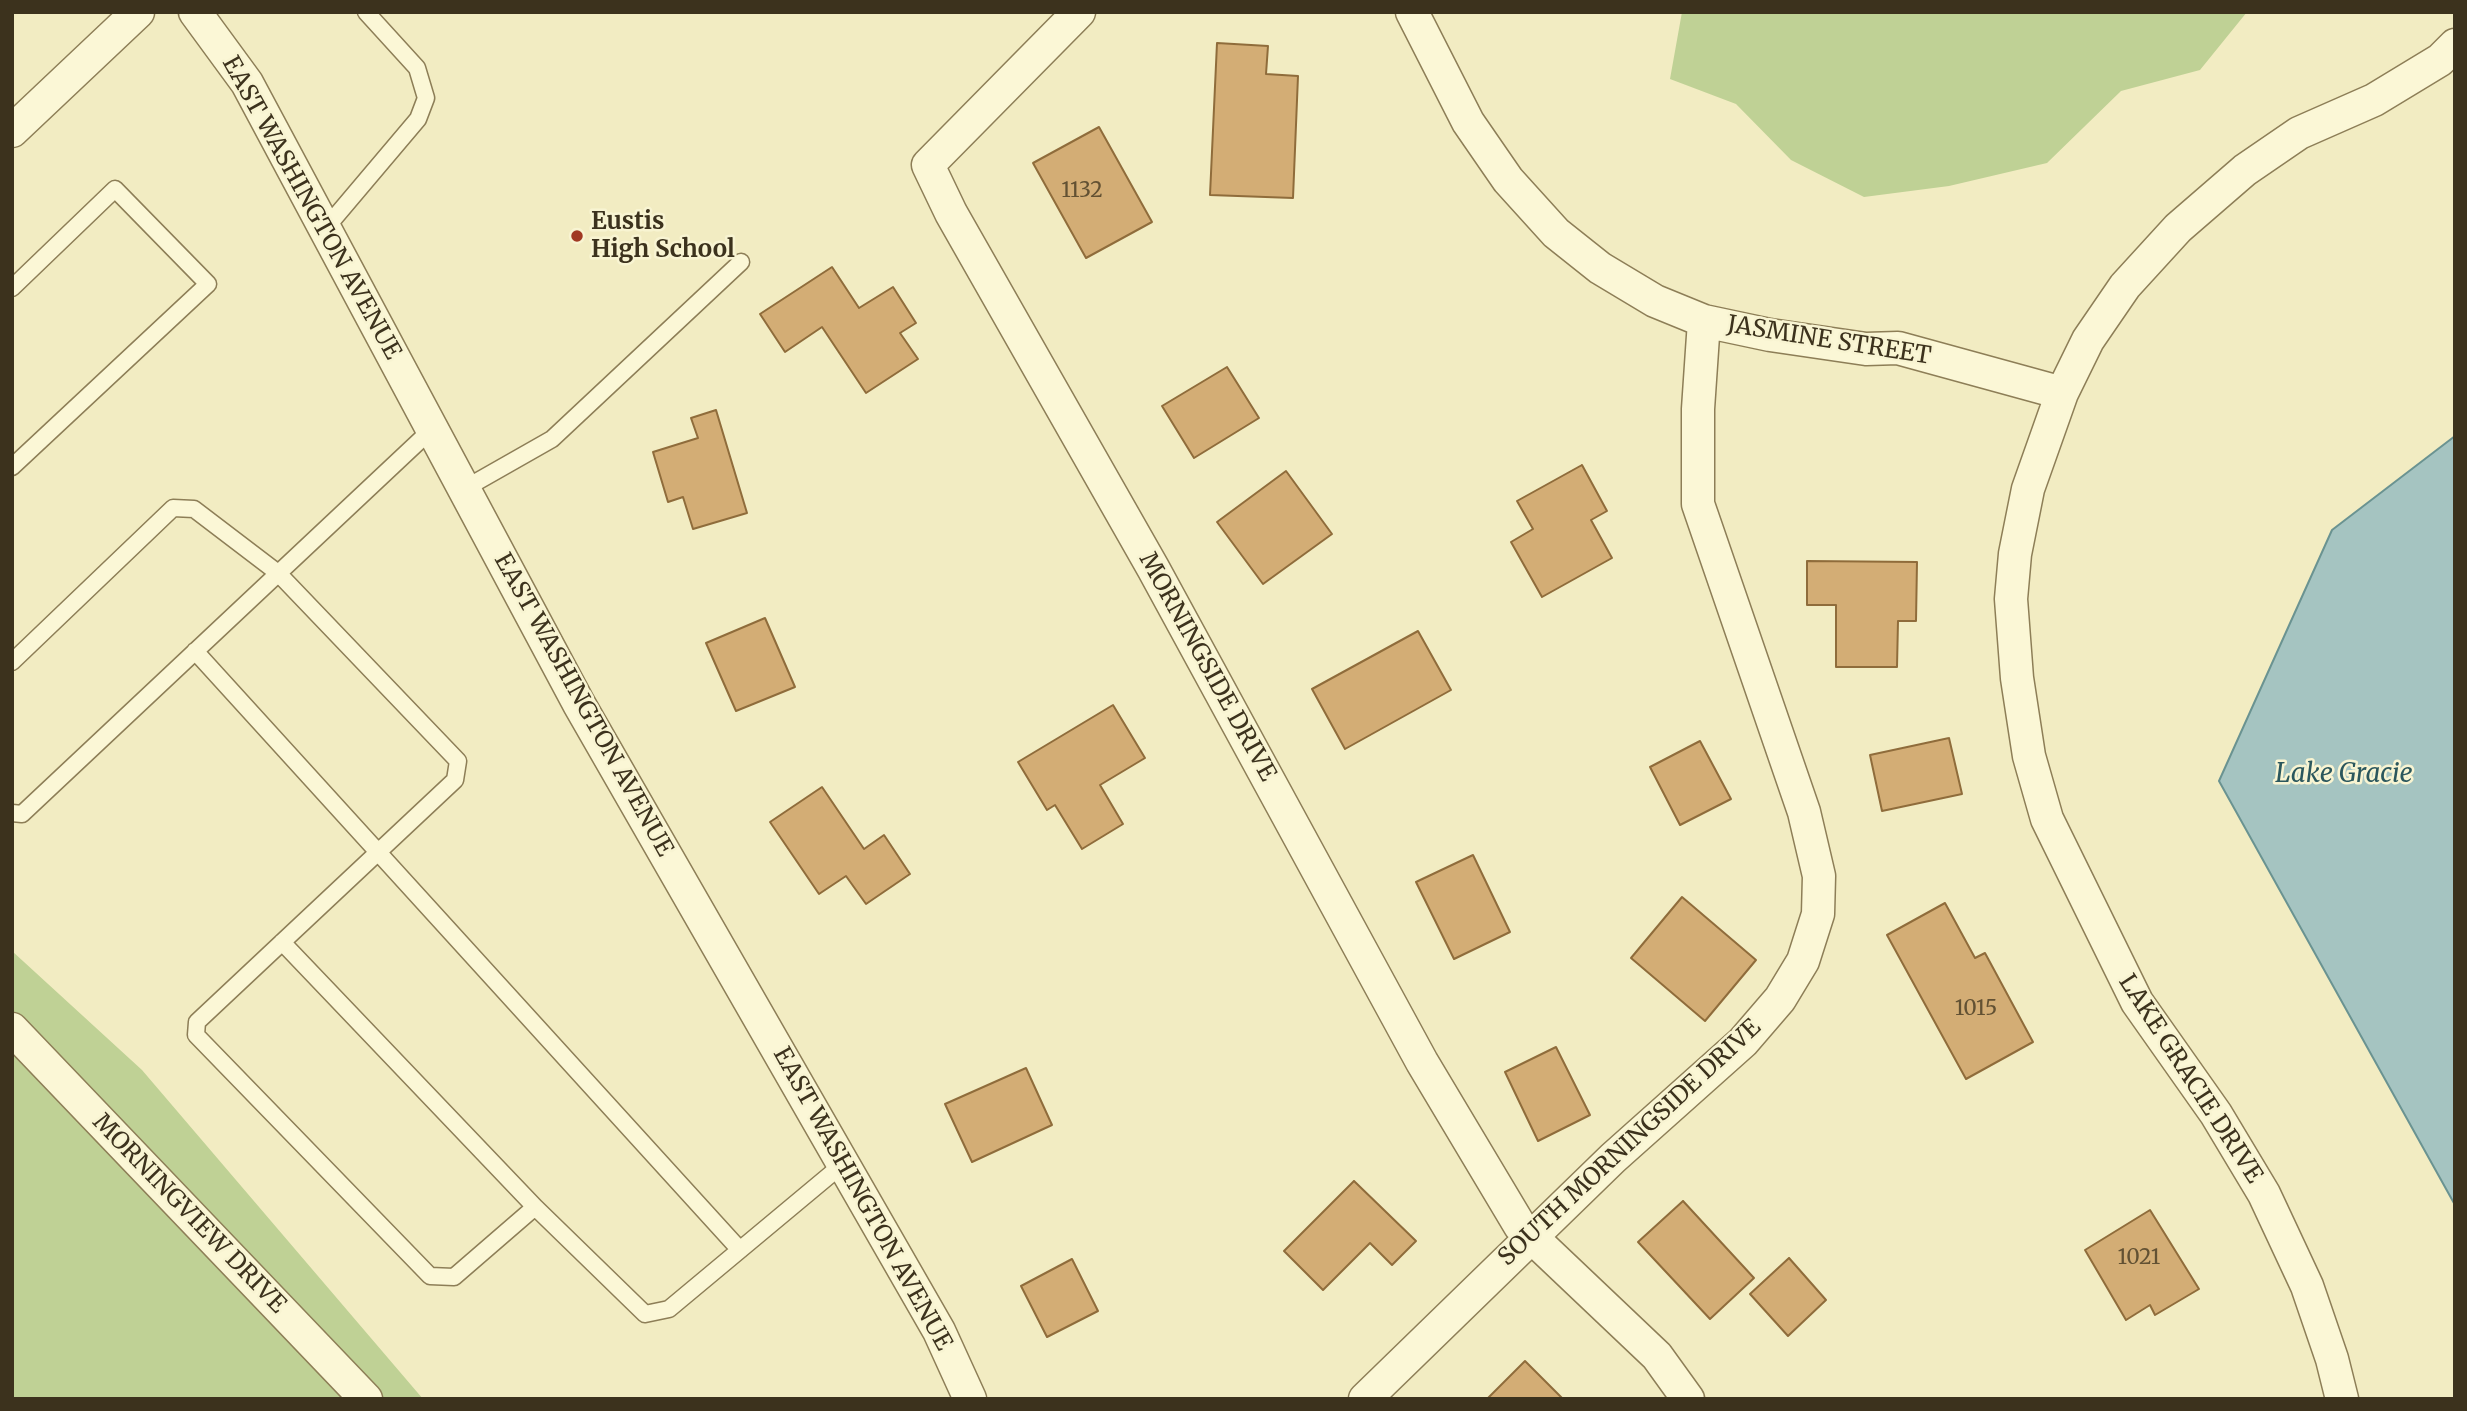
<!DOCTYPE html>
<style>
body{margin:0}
#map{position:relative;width:2467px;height:1411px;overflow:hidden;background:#f2ecc2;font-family:Merriweather,serif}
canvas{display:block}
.frame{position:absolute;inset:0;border:14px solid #3c321d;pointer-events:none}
</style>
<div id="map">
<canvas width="2467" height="1411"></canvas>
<div class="frame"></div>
</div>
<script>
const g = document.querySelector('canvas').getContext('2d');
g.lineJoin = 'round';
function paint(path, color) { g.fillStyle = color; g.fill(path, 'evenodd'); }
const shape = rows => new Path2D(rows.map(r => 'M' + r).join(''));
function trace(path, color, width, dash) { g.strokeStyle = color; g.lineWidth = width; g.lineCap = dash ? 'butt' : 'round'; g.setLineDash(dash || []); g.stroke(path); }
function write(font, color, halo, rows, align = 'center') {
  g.font = font + ' Merriweather,serif'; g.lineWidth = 5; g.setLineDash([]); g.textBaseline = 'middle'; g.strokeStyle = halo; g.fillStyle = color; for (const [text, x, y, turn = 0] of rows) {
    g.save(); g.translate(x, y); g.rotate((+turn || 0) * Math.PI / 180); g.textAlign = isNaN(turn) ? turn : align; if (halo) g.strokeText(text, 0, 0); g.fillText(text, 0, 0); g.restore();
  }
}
const green = shape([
 [1682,12,2247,12,2200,70,2121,91,2047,163,1949,186,1864,197,1791,160,1736,104,1670,79],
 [12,951,142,1070,423,1399,12,1399]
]);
const water = shape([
 [2455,436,2455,1205,2219,781,2332,530,2455,436]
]);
const building = shape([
 [1217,43,1268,46,1266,74,1298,76,1293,198,1210,195,1217,43],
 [1099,127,1152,222,1086,258,1033,163,1099,127],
 [832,267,859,308,893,287,916,323,900,333,918,359,866,393,822,327,785,352,760,314,832,267],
 [1227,367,1259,418,1194,458,1162,406,1227,367],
 [716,410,747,513,693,529,683,497,668,502,653,452,698,438,691,418,716,410],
 [1582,465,1607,511,1591,520,1612,558,1542,597,1511,542,1533,529,1517,501,1582,465],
 [1286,471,1332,534,1263,584,1217,522,1286,471],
 [1807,561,1917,562,1916,621,1898,621,1897,667,1836,667,1836,605,1807,605,1807,561],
 [765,618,795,687,736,711,706,643,765,618],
 [1418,631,1451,690,1345,749,1312,689,1418,631],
 [1113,705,1145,758,1100,785,1123,824,1082,849,1055,805,1047,810,1018,762,1113,705],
 [1949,738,1962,794,1882,811,1870,755,1949,738],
 [1700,741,1731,799,1680,825,1650,767,1700,741],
 [822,787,864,849,884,835,910,874,866,904,846,876,819,894,770,822,822,787],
 [1473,855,1510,932,1454,959,1416,882,1473,855],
 [1682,897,1756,960,1705,1021,1631,958,1682,897],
 [1945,903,1975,958,1985,953,2033,1042,1966,1079,1887,935,1945,903],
 [1556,1047,1590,1115,1538,1141,1505,1072,1556,1047],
 [1026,1068,1052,1125,972,1162,945,1104,1026,1068],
 [1354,1181,1416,1241,1392,1265,1370,1243,1323,1290,1284,1251,1354,1181],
 [1683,1201,1754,1278,1710,1319,1638,1242,1683,1201],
 [2150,1210,2199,1289,2155,1315,2150,1305,2126,1320,2085,1250,2150,1210],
 [1789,1258,1826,1300,1788,1336,1750,1294,1789,1258],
 [1072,1259,1098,1311,1047,1337,1021,1286,1072,1259],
 [1525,1361,1563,1399,1487,1399,1525,1361]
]);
const service = shape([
 [325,229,418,119,426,98,417,68,366,12],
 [12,288,115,189,208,284,12,467],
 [464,489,552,439,741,262],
 [195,651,740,1250],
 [12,662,173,508,194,509,278,573,458,761,455,780,197,1022,196,1035,430,1276,454,1277,535,1207,645,1314,669,1309,843,1164],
 [12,813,22,814,432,429],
 [282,942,535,1207]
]);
const minor = shape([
 [195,12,247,83,579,704,939,1331,970,1399],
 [1079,12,928,165,951,213,1153,568,1422,1062,1520,1226,1657,1356,1688,1399],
 [1412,12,1468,122,1508,180,1556,233,1600,268,1655,301,1704,321,1770,335,1866,349,1898,348,2062,393],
 [12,131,138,12],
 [12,1029,366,1399],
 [1365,1399,1613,1158,1743,1042,1780,999,1803,961,1818,914,1819,876,1804,812,1698,504,1698,409,1704,321],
 [2342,1399,2332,1359,2307,1286,2264,1194,2216,1114,2137,1002,2047,819,2029,756,2017,678,2011,599,2015,554,2028,489,2062,393,2088,340,2125,286,2178,228,2245,170,2299,133,2374,100,2440,60,2455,45]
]);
const markers = [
 [577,236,7,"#a13922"]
];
const numberNames = [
 ["1132",1082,191],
 ["1015",1976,1009],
 ["1021",2139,1258]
];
const streetNames = [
 ["EAST WASHINGTON AVENUE",311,208,61],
 ["JASMINE STREET",1829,341,9],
 ["MORNINGSIDE DRIVE",1207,667,61],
 ["EAST WASHINGTON AVENUE",583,705,61],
 ["LAKE GRACIE DRIVE",2190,1079,57],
 ["SOUTH MORNINGSIDE DRIVE",1630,1143,-43],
 ["EAST WASHINGTON AVENUE",862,1199,61],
 ["MORNINGVIEW DRIVE",189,1214,46]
];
const poiNames = [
 ["Eustis",591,222],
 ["High School",591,250]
];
const waterNames = [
 ["Lake Gracie",2344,775]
];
paint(green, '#bfd195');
paint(water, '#a5c4c1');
trace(water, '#6a9391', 2);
paint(building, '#d3ad75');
trace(building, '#8f6c3b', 2);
trace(service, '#8d7e57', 19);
trace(minor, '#8d7e57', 35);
trace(service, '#fbf7d6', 16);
trace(minor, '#fbf7d6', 32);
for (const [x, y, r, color] of markers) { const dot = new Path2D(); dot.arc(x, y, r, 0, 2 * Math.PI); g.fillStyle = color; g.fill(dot); trace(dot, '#f8f4d2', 2.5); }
write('21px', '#625133', null, numberNames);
write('24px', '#3c321d', '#f8f4d2', streetNames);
write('bold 24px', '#3c321d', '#f8f4d2', poiNames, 'left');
write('italic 26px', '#2b575d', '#f8f4d2', waterNames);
</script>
